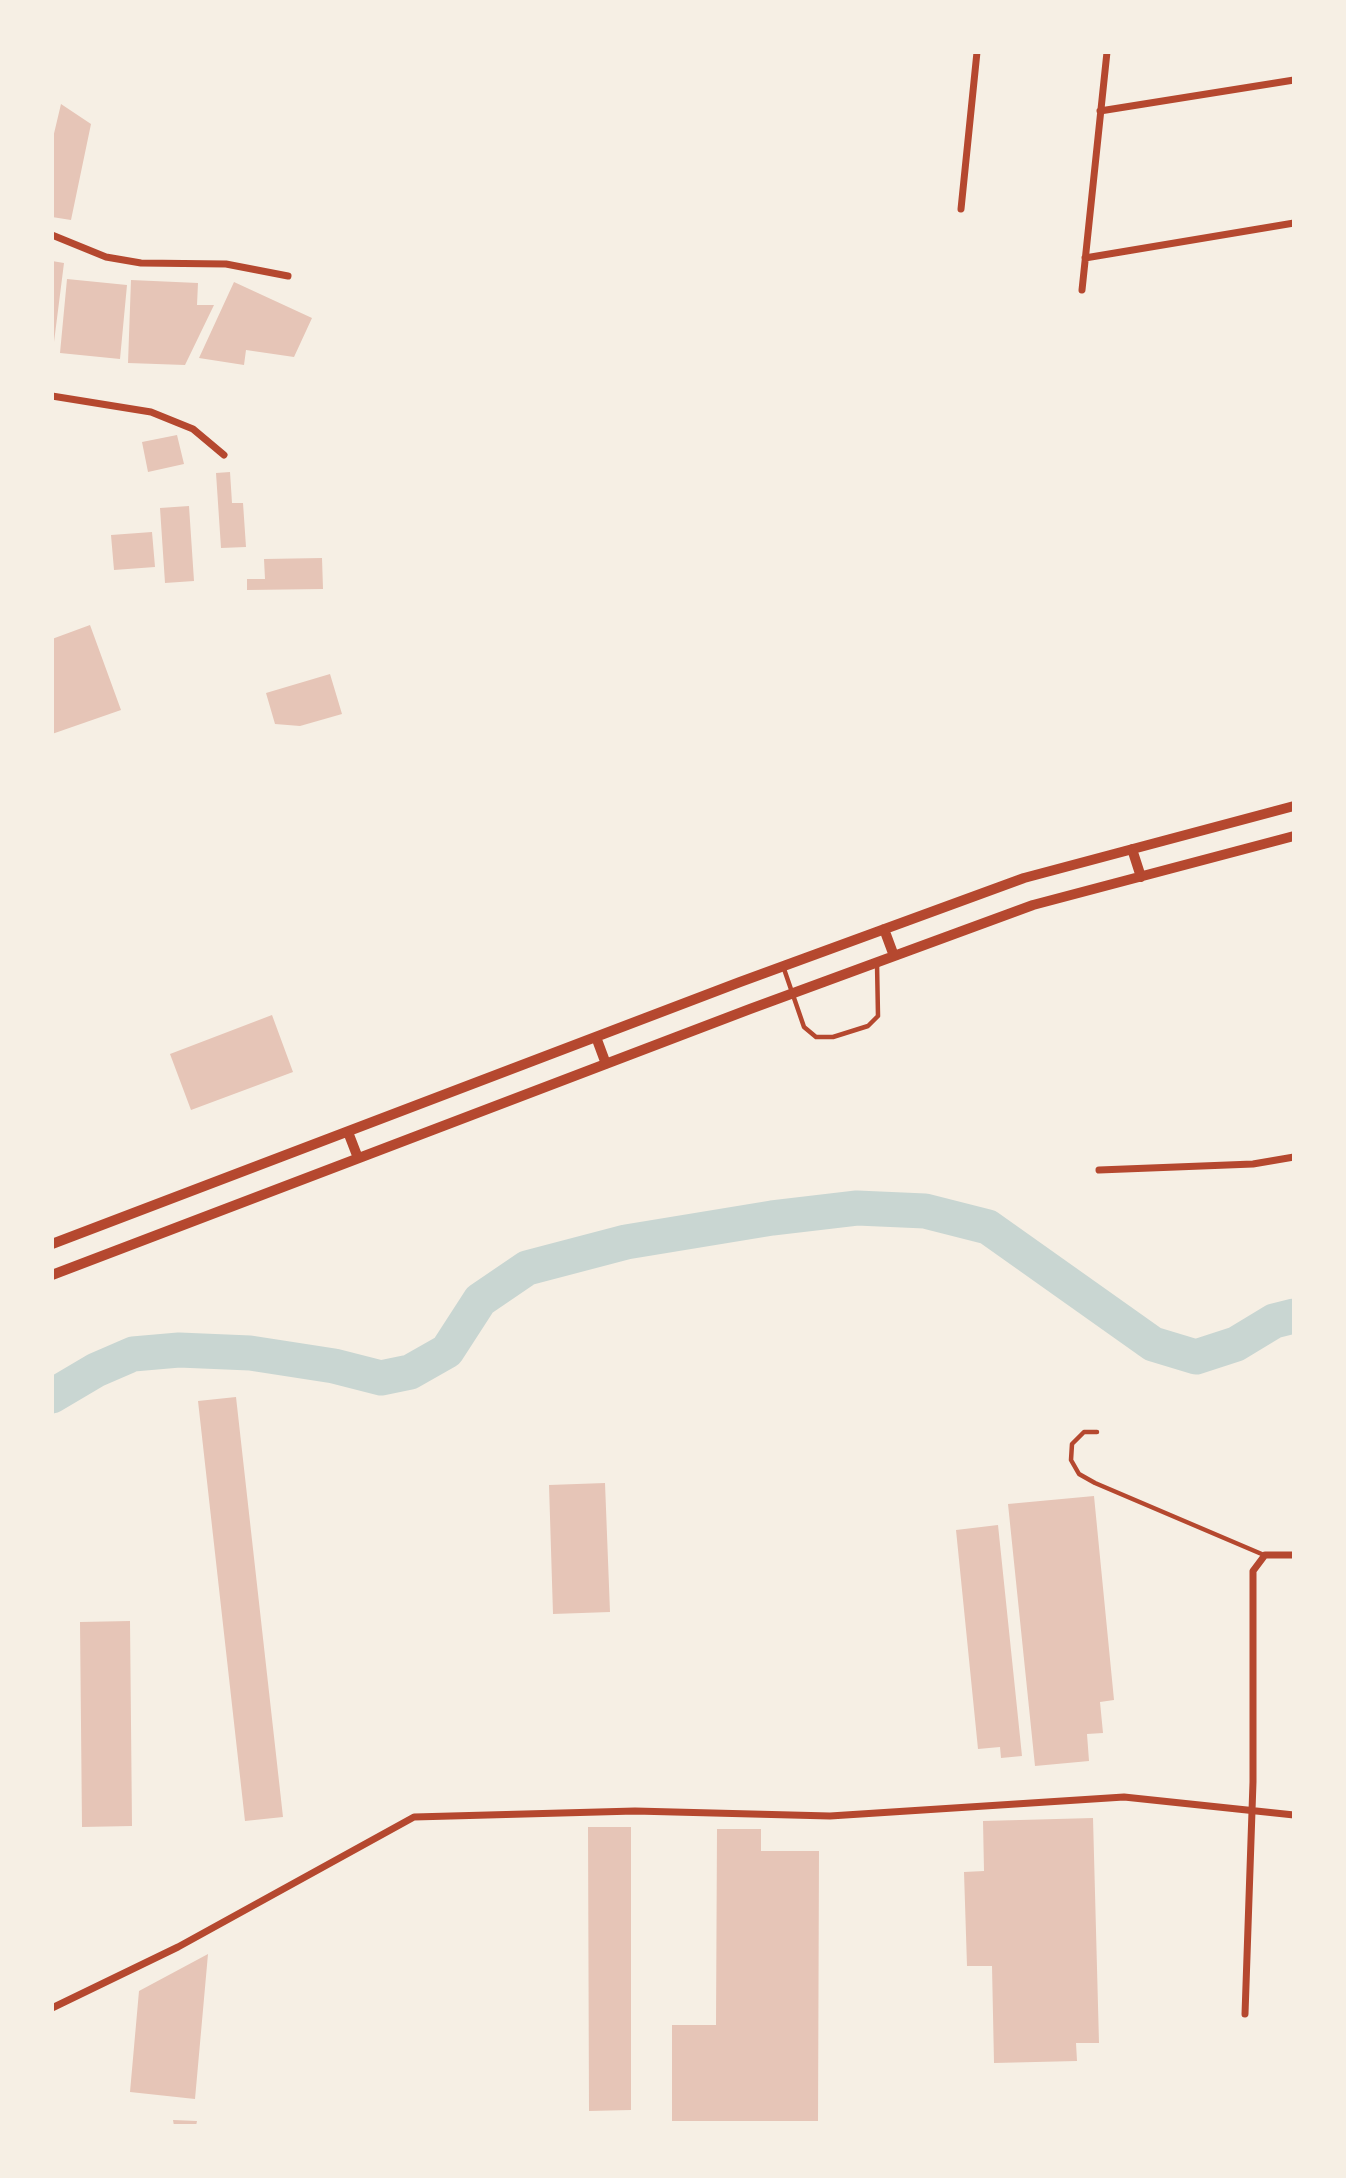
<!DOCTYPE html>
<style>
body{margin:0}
#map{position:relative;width:1346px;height:2178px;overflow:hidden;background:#f6efe4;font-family:Barlow,sans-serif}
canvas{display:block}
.frame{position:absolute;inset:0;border:54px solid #f6efe4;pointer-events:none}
</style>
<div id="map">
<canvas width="1346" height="2178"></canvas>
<div class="frame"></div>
</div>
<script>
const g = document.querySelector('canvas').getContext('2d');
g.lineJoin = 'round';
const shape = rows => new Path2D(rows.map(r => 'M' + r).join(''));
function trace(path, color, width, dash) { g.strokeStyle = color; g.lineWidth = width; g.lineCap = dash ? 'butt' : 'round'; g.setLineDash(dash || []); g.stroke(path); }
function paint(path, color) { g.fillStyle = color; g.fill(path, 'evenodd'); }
const river = shape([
 [52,1396,96,1370,133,1354,179,1350,250,1353,334,1366,381,1378,410,1372,447,1351,480,1300,527,1268,626,1242,772,1218,857,1208,925,1211,988,1227,1153,1344,1196,1357,1236,1344,1274,1321,1294,1316]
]);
const building = shape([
 [61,104,91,124,71,220,52,217,52,142],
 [52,261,64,263,54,342,52,342],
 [67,279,127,285,120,359,60,353],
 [131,280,198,283,197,305,214,305,185,365,128,363],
 [234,282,312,318,294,357,246,350,244,365,199,358],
 [177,435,184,464,148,472,142,442],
 [230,472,232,503,243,503,246,547,221,548,216,473],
 [189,506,194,581,165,583,160,508],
 [152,532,155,567,114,570,111,535],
 [322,558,323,589,247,590,247,579,265,579,264,559],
 [90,625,121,710,52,734,52,639],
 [330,674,342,714,300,726,275,724,266,693],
 [272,1015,293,1072,191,1110,170,1054],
 [236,1397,283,1817,245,1821,198,1401],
 [605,1483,610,1612,553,1614,549,1485],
 [1094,1496,1114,1700,1100,1702,1103,1733,1087,1734,1089,1761,1035,1766,1008,1504],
 [998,1525,1022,1756,1001,1758,1000,1747,978,1749,956,1530],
 [130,1621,132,1826,82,1827,80,1622],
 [1093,1818,1099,2043,1076,2043,1077,2061,994,2063,992,1966,967,1966,964,1872,984,1871,983,1821],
 [588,1827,631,1827,631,2110,589,2111],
 [717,1829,761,1829,761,1851,819,1851,818,2121,672,2121,672,2025,716,2025],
 [208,1954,195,2099,130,2092,139,1991],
 [173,2120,197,2121,196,2126,174,2126]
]);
const service = shape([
 [783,966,804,1027,816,1037,833,1037,868,1026,878,1016,877,963],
 [1097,1432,1084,1432,1072,1444,1071,1460,1079,1474,1095,1483,1264,1555]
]);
const minor = shape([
 [1100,111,1294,80],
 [961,209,977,52],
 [52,235,106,257,141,263,226,264,288,276],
 [1085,258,1294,223],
 [1082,290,1107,52],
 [52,396,151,412,193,429,224,455],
 [1099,1170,1253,1164,1294,1157],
 [52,2008,178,1947,414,1817,635,1811,830,1816,1124,1797,1294,1815],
 [1245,2014,1253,1782,1253,1571,1265,1555,1294,1555]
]);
const secondary = shape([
 [1132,849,1141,877],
 [884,929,894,956],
 [596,1037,606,1064],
 [348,1132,358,1158],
 [52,1244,740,982,1024,878,1294,806],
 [52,1275,750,1009,1033,905,1294,836]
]);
trace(river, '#c9d6d2', 35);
paint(building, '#e6c5b7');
trace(service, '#b5482f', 4.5);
trace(minor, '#b5482f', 7);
trace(secondary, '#b5482f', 10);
</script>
